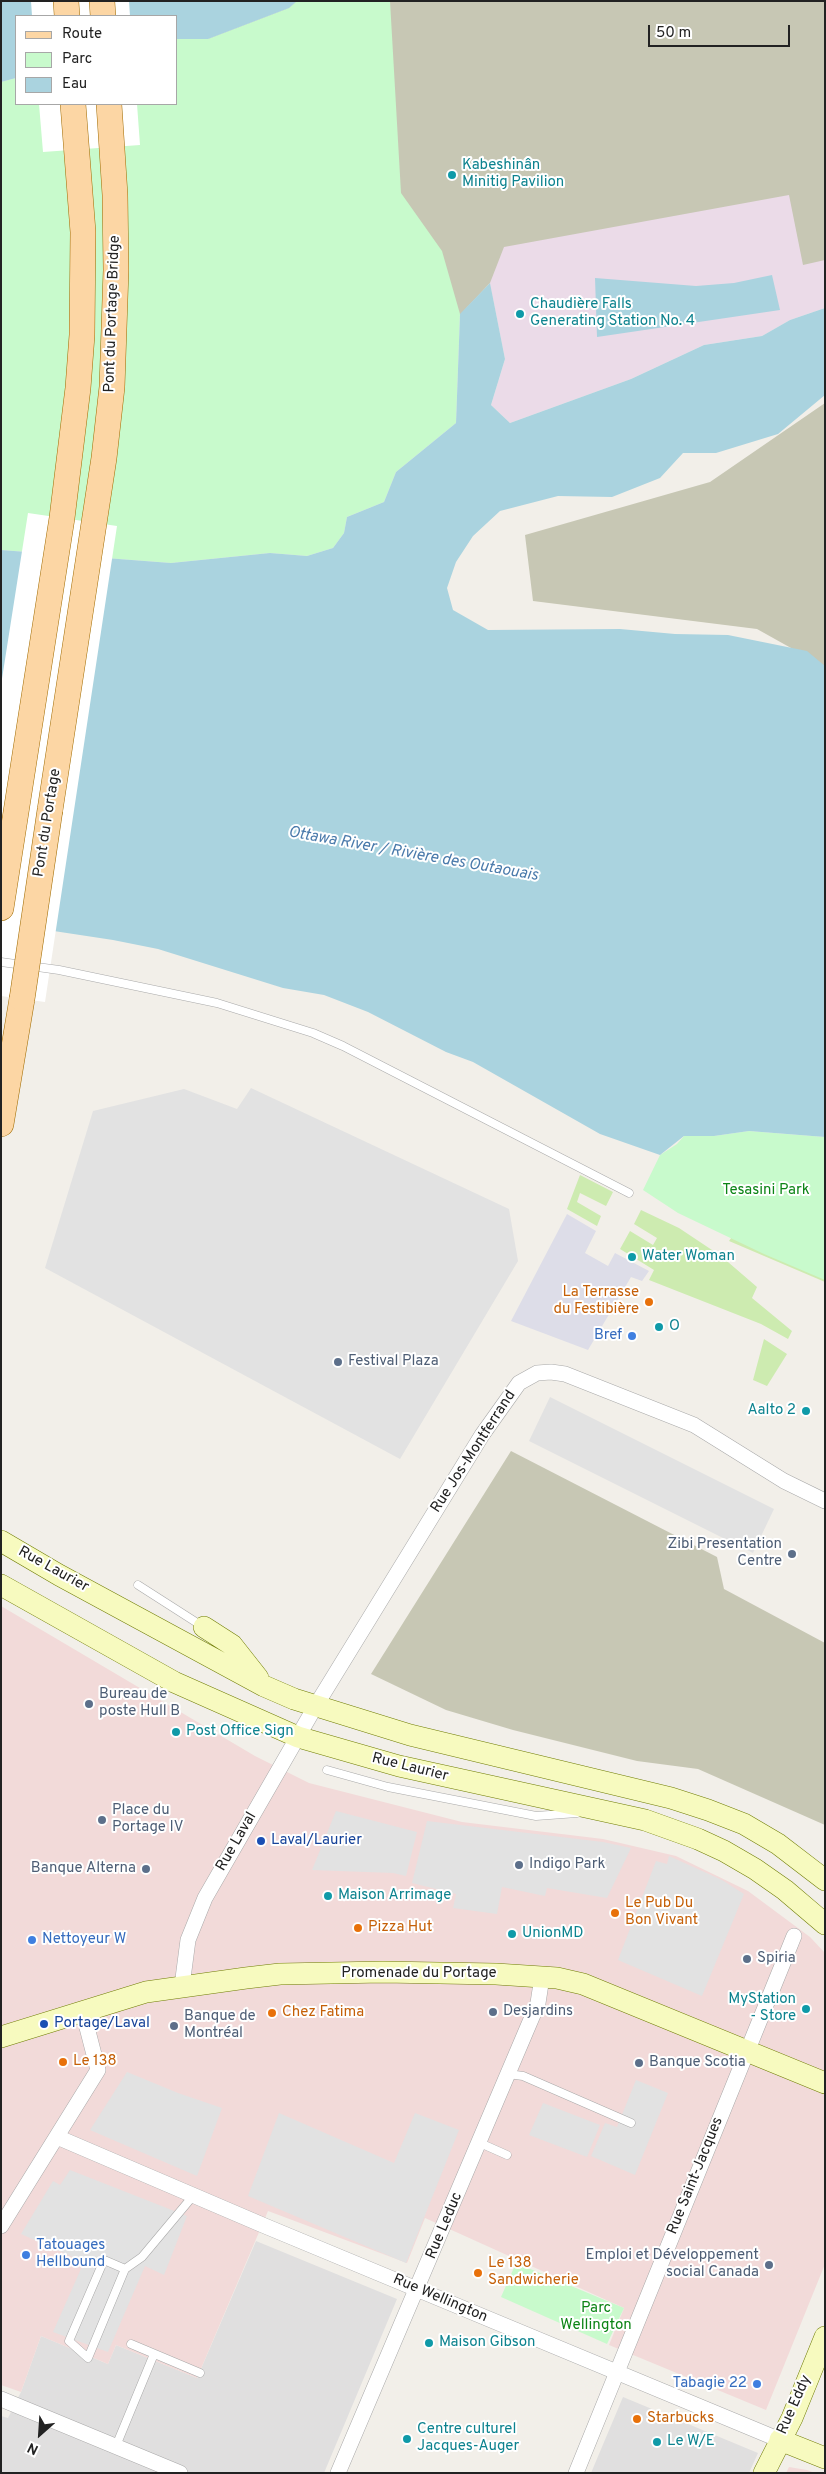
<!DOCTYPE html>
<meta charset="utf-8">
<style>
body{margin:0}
#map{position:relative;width:826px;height:2474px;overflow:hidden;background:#f2efe9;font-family:Overpass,sans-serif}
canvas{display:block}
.frame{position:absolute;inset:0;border:2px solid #222;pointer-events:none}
.legend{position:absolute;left:15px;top:15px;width:162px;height:90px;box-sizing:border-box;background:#fff;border:1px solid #a7a7a7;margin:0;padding:6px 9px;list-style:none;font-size:15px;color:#222}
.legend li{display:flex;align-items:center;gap:10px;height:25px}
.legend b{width:25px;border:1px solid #a7a7a7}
.north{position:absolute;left:15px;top:2409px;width:50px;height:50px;-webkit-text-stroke:4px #fff;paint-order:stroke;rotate:206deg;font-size:14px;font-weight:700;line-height:20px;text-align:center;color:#222}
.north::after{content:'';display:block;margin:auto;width:18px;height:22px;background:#222;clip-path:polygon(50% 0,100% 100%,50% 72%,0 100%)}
.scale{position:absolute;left:648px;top:25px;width:142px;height:22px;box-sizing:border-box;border:2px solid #222;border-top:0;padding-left:6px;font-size:15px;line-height:18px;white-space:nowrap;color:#222;-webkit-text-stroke:4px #fff;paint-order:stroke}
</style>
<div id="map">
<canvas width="826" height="2474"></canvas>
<div class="frame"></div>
<ul class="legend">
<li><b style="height:6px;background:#fcd6a4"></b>Route</li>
<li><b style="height:14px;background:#c8facc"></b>Parc</li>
<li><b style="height:14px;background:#aad3df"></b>Eau</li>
</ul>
<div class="north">N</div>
<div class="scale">50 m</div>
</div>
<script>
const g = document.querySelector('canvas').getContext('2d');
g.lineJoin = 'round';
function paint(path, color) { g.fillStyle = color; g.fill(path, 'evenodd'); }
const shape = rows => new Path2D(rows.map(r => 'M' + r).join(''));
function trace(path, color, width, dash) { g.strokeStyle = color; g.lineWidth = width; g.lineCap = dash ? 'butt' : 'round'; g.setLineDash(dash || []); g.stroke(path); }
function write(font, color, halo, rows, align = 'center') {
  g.font = font + ' Overpass,sans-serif'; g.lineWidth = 4; g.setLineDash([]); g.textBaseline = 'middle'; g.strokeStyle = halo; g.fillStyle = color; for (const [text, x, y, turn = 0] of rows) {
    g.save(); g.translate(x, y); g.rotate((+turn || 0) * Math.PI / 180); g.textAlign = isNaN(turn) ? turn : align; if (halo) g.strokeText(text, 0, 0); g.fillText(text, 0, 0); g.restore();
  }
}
const residential = shape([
 [256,2241,397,2299,324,2473,1,2473,1,2416,8,2418,21,2392,41,2336,108,2364,116,2345,197,2378],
 [623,2397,758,2453,749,2473,591,2473]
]);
const commercial = shape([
 [1,1606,255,1756,309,1783,462,1822,603,1839,676,1856,748,1891,810,1937,825,1953,825,2264,766,2410,609,2345,624,2308,425,2218,407,2263,268,2211,197,2378,116,2345,108,2364,41,2336,21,2392,1,2385],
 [789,2467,807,2470,815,2473,786,2473]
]);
const industrial = shape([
 [825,1,825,308,790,320,762,336,704,345,631,379,510,423,491,405,505,359,490,284,442,251]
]);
const construction = shape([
 [297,1,825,1,825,260,803,265,789,195,504,247,490,283,460,315,176,104,176,39,208,39,289,8],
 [825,403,825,667,757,629,533,601,525,535,710,482],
 [511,1451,717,1557,724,1589,825,1643,825,1825,698,1769,637,1761,513,1730,446,1710,371,1674]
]);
const grass = shape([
 [580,1175,613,1192,606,1206,580,1193,577,1202,601,1216,597,1226,567,1209],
 [641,1210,679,1228,721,1256,757,1287,752,1298,792,1331,788,1339,761,1324,649,1280,654,1270,620,1249,630,1231,653,1245,657,1238,634,1224],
 [734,1234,825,1271,825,1282,729,1241],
 [764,1339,787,1354,767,1386,753,1380]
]);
const park = shape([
 [297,1,390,1,401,193,442,251,460,314,456,423,396,472,384,502,347,517,344,533,333,548,307,556,270,553,171,563,1,550,1,82,16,78,16,104,176,104,176,39,208,39,289,8],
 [749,1131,825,1137,825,1280,764,1254,678,1213,643,1190,660,1155,677,1144,684,1136,714,1136],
 [516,2263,624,2308,607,2344,501,2297]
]);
const parking = shape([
 [251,1088,509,1209,518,1261,400,1459,45,1268,93,1111,184,1089,237,1109],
 [550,1397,774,1509,753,1553,529,1441],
 [336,1811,417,1832,406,1876,393,1873,312,1870],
 [427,1821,603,1842,631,1848,607,1898,547,1888,545,1896,502,1887,497,1914,453,1908,456,1894,412,1883],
 [669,1856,722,1880,744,1894,702,1996,618,1960,656,1861,667,1864],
 [127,2072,178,2093,222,2108,197,2176,90,2130],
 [636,2080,668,2093,635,2175,591,2156,605,2123,617,2127],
 [543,2103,600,2125,587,2157,529,2135],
 [279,2113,394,2163,415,2113,459,2130,406,2263,248,2196],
 [70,2170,187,2216,164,2275,145,2266,108,2352,53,2332,84,2262,21,2234,53,2181,60,2185]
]);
const plaza = shape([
 [567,1214,596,1231,585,1253,608,1266,615,1253,649,1271,642,1281,631,1277,588,1350,511,1321]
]);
const water = shape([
 [1,1,297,1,289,8,208,39,176,39,176,16,16,16,16,78,1,82],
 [772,275,780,310,597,337,595,278,696,286,734,283],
 [490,283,505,359,491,405,510,423,631,379,704,345,762,336,790,320,825,308,825,395,778,434,716,453,683,453,660,478,612,497,558,496,500,511,473,536,456,562,447,588,453,610,488,630,620,629,675,634,728,635,807,651,825,666,825,1137,749,1131,714,1136,684,1136,660,1155,600,1134,473,1062,446,1052,368,1012,324,995,283,988,158,949,113,940,1,923,1,550,171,563,270,553,307,556,333,548,344,533,347,517,384,502,396,472,456,423,460,314]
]);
const pier = shape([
 [31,1,129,1,130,16,32,16],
 [39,104,137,104,140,145,43,152],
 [28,513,117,526,45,1002,1,996,1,685]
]);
const lane = shape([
 [1,962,59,970,217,1003,313,1033,343,1046,629,1193],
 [138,1585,202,1626],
 [327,1770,388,1787,536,1816,577,1813],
 [508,2074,523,2076,631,2123],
 [480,2143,507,2155],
 [125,2269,88,2358,69,2341,104,2260,125,2269,142,2257,193,2196],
 [131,2344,200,2373],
 [116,2446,154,2354]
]);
const street = shape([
 [182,1986,188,1940,205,1898,315,1707,482,1435,519,1383,537,1373,551,1372,565,1374,694,1425,784,1481,825,1501],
 [57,2137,265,2226,780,2440],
 [1,2226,98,2070,83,2012],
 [1,2399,180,2473],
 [338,2473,538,2003,542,1977],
 [576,2473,794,1936]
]);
const secondary = shape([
 [1,1541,59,1575,264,1686,294,1699,410,1735,671,1798,708,1810,744,1824,778,1844,825,1880],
 [1,1585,174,1682,298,1737,399,1766,645,1820,698,1839,724,1851,755,1869,785,1890,825,1924],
 [204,1627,232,1645,258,1678],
 [1,2037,146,1992,246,1978,280,1974,383,1972,496,1974,557,1978,583,1984,825,2083],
 [780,2440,825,2458],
 [764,2473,792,2418,825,2337]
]);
const primary = shape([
 [66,1,67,16],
 [102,1,103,16],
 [50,810,104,458,112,387,116,270,115,195,109,104],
 [1,908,62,518,78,388,82,335,83,232,73,104],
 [1,1124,22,999]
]);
const primaryBridge = shape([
 [22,999,50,810]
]);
const markers = [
 [452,175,5,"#0f9aa8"],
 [520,314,5,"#0f9aa8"],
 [632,1257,5,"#0f9aa8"],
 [649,1302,5,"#e8710a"],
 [659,1327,5,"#0f9aa8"],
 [632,1336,5,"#3f7fe0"],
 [338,1362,5,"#5c6f8a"],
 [806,1411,5,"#0f9aa8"],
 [792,1554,5,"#5c6f8a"],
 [89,1704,5,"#5c6f8a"],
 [176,1732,5,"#0f9aa8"],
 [102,1820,5,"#5c6f8a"],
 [261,1841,5,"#1a4fb4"],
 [519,1865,5,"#5c6f8a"],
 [146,1869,5,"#5c6f8a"],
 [328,1896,5,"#0f9aa8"],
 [615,1913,5,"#e8710a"],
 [358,1928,5,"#e8710a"],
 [512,1934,5,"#0f9aa8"],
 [32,1940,5,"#3f7fe0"],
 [747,1959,5,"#5c6f8a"],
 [806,2009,5,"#0f9aa8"],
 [493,2012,5,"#5c6f8a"],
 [272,2013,5,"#e8710a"],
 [44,2024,5,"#1a4fb4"],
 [174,2026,5,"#5c6f8a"],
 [63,2062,5,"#e8710a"],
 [639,2063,5,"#5c6f8a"],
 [26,2255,5,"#3f7fe0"],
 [769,2265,5,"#5c6f8a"],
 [478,2273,5,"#e8710a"],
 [429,2343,5,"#0f9aa8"],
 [757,2384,5,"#3f7fe0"],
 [637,2419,5,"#e8710a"],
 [407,2439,5,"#0f9aa8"],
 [657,2442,5,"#0f9aa8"]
];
const cultureNames = [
 ["Kabeshinân",462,166],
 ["Minitig Pavilion",462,183],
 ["Chaudière Falls",530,305],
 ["Generating Station No. 4",530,322],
 ["Water Woman",642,1257],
 ["O",669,1327],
 ["Aalto 2",796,1411,"right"],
 ["Post Office Sign",186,1732],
 ["Maison Arrimage",338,1896],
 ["UnionMD",522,1934],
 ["MyStation",796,2000,"right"],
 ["- Store",796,2017,"right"],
 ["Maison Gibson",439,2343],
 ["Centre culturel",417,2430],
 ["Jacques-Auger",417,2447],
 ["Le W/E",667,2442]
];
const streetNames = [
 ["Pont du Portage Bridge",113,314,-88],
 ["Pont du Portage",48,823,-81],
 ["Rue Jos-Montferrand",474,1452,-57],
 ["Rue Laurier",53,1570,29],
 ["Rue Laurier",410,1768,14],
 ["Rue Laval",237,1842,-60],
 ["Promenade du Portage",419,1974],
 ["Rue Saint-Jacques",696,2176,-68],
 ["Rue Leduc",445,2226,-67],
 ["Rue Wellington",440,2299,23],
 ["Rue Eddy",795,2405,-66]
];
const parkNames = [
 ["Tesasini Park",766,1191],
 ["Parc",596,2309],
 ["Wellington",596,2326]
];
const foodNames = [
 ["La Terrasse",639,1293,"right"],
 ["du Festibière",639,1310,"right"],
 ["Le Pub Du",625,1904],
 ["Bon Vivant",625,1921],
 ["Pizza Hut",368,1928],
 ["Chez Fatima",282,2013],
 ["Le 138",73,2062],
 ["Le 138",488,2264],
 ["Sandwicherie",488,2281],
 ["Starbucks",647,2419]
];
const shopNames = [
 ["Bref",622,1336],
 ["Nettoyeur W",42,1940,"left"],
 ["Tatouages",36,2246,"left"],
 ["Hellbound",36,2263,"left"],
 ["Tabagie 22",747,2384]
];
const serviceNames = [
 ["Festival Plaza",348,1362],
 ["Zibi Presentation",782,1545,"right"],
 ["Centre",782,1562,"right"],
 ["Bureau de",99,1695],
 ["poste Hull B",99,1712],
 ["Place du",112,1811],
 ["Portage IV",112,1828],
 ["Indigo Park",529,1865],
 ["Banque Alterna",136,1869,"right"],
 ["Spiria",757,1959],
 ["Desjardins",503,2012],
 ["Banque de",184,2017],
 ["Montréal",184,2034],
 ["Banque Scotia",649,2063],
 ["Emploi et Développement",759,2256,"right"],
 ["social Canada",759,2273,"right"]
];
const transitNames = [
 ["Laval/Laurier",271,1841],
 ["Portage/Laval",54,2024]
];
const waterNames = [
 ["Ottawa River / Rivière des Outaouais",413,855,10]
];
paint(residential, '#e0dfdf');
paint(commercial, '#f2dad9');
paint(industrial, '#ebdbe8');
paint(construction, '#c7c7b4');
paint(grass, '#cdebb0');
paint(park, '#c8facc');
paint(parking, '#e2e2e2');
paint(plaza, '#dddde8');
paint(water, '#aad3df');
paint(pier, '#fff');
trace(lane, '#a9a9a9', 9);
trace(street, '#a9a9a9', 16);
trace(secondary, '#707d05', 22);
trace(primary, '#a06b00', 26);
trace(lane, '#fff', 8);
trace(street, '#fff', 15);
trace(secondary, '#f7fabf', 21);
trace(primary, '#fcd6a4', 25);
trace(primaryBridge, '#a06b00', 26, []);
trace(primaryBridge, '#fcd6a4', 25);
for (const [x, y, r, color] of markers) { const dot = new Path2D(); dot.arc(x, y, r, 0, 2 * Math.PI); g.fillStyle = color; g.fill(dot); trace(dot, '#fff', 2); }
write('15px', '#0d838f', '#fff', cultureNames, 'left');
write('15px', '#222', '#fff', streetNames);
write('15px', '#0c8416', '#fff', parkNames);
write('15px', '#c56008', '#fff', foodNames, 'left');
write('15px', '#366cbe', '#fff', shopNames, 'right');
write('15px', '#4e5e75', '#fff', serviceNames, 'left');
write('15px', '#164399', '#fff', transitNames, 'left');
write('italic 16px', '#4a7aab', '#fff', waterNames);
</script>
